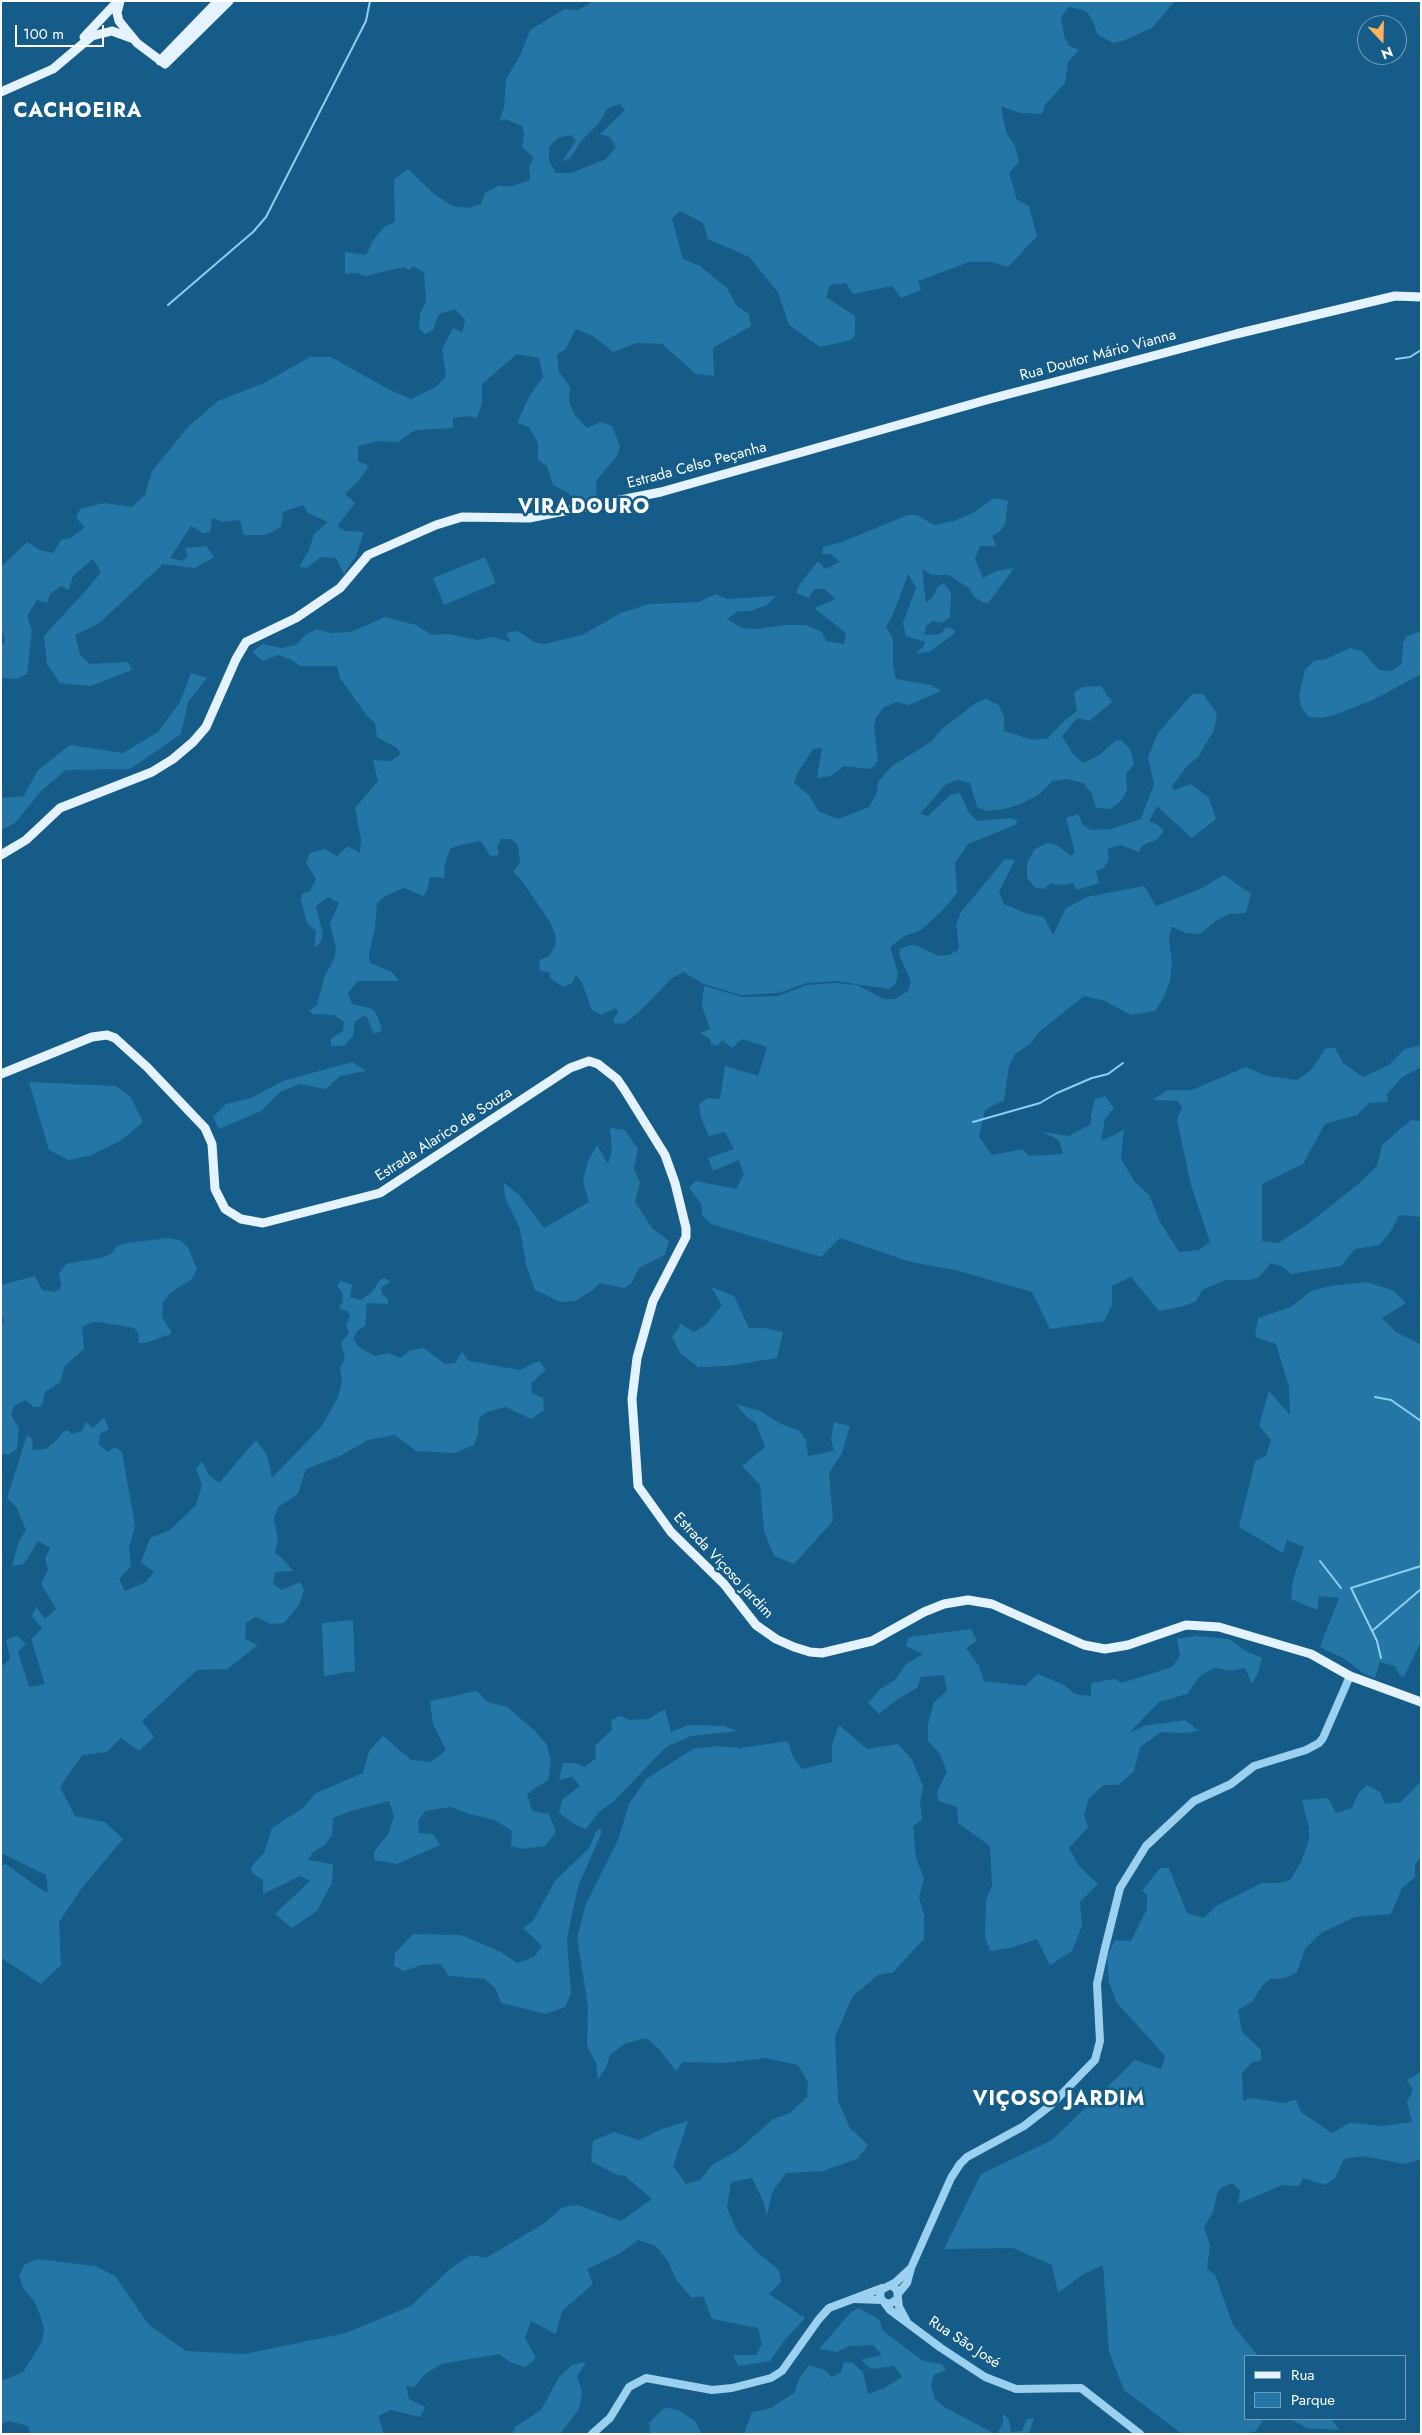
<!DOCTYPE html>
<meta charset="utf-8">
<style>
body{margin:0}
#map{position:relative;width:1422px;height:2435px;overflow:hidden;background:#155c89;font-family:Jost,sans-serif}
canvas{display:block}
.frame{position:absolute;inset:0;border:2px solid #fff;pointer-events:none}
.legend{position:absolute;left:1244px;top:2355px;width:162px;height:65px;box-sizing:border-box;background:#155c89;border:1px solid #739db8;margin:0;padding:6px 9px;list-style:none;font-size:15px;color:#fff}
.legend li{display:flex;align-items:center;gap:10px;height:25px}
.legend b{width:25px;border:1px solid #739db8}
.north{position:absolute;left:1357px;top:15px;width:50px;height:50px;box-sizing:border-box;background:#155c89;border:1px solid #739db8;border-radius:50%;rotate:159deg;font-size:14px;font-weight:700;line-height:20px;text-align:center;color:#fff}
.north::after{content:'';display:block;margin:auto;width:18px;height:22px;background:#ffb25a;clip-path:polygon(50% 0,100% 100%,50% 72%,0 100%)}
.scale{position:absolute;left:15px;top:25px;width:89px;height:22px;box-sizing:border-box;border:2px solid #fff;border-top:0;padding-left:6px;font-size:15px;line-height:18px;white-space:nowrap;color:#fff;-webkit-text-stroke:4px #155c89;paint-order:stroke}
</style>
<div id="map">
<canvas width="1422" height="2435"></canvas>
<div class="frame"></div>
<ul class="legend">
<li><b style="height:6px;background:#e4f3ff"></b>Rua</li>
<li><b style="height:14px;background:#2476a7"></b>Parque</li>
</ul>
<div class="north">N</div>
<div class="scale">100 m</div>
</div>
<script>
const g = document.querySelector('canvas').getContext('2d');
g.lineJoin = 'round';
function paint(path, color) { g.fillStyle = color; g.fill(path, 'evenodd'); }
const shape = rows => new Path2D(rows.map(r => 'M' + r).join(''));
function trace(path, color, width, dash) { g.strokeStyle = color; g.lineWidth = width; g.lineCap = dash ? 'butt' : 'round'; g.setLineDash(dash || []); g.stroke(path); }
function write(font, color, halo, rows, align = 'center') {
  g.font = font + ' Jost,sans-serif'; g.lineWidth = 5; g.setLineDash([]); g.textBaseline = 'middle'; g.strokeStyle = halo; g.fillStyle = color; for (const [text, x, y, turn = 0] of rows) {
    g.save(); g.translate(x, y); g.rotate((+turn || 0) * Math.PI / 180); g.textAlign = isNaN(turn) ? turn : align; if (halo) g.strokeText(text, 0, 0); g.fillText(text, 0, 0); g.restore();
  }
}
const green = shape([
 [591,1,1175,1,1152,28,1125,40,1113,43,1098,35,1092,19,1086,11,1069,7,1061,17,1064,36,1069,46,1079,50,1068,62,1065,83,1045,105,1042,114,1020,113,1001,106,1006,132,1015,146,1019,162,1009,173,1017,200,1029,206,1037,236,1008,267,992,262,969,262,918,281,921,290,901,298,892,286,853,294,846,283,830,285,826,297,855,316,855,335,851,340,820,347,789,325,778,292,749,257,708,239,703,223,680,211,672,219,683,259,700,266,727,288,736,305,749,314,751,326,713,348,714,376,696,374,662,344,637,343,613,352,593,336,576,329,565,350,557,354,559,372,570,387,569,402,574,414,587,428,601,422,612,426,620,446,617,456,596,481,597,503,577,507,569,493,553,485,547,466,538,460,538,443,529,427,517,423,530,395,543,377,539,358,517,354,482,384,482,403,477,418,467,416,453,418,453,428,418,430,412,432,398,442,378,441,358,446,358,461,369,466,358,481,345,494,355,503,337,526,346,531,364,532,356,556,344,574,336,558,321,557,307,568,299,567,309,550,314,534,328,522,308,513,303,505,283,512,281,527,266,535,244,535,240,520,223,522,212,518,210,532,203,533,191,526,170,558,182,561,188,556,185,548,206,546,214,557,195,568,163,564,98,624,75,635,80,654,89,664,128,662,132,670,91,686,60,683,47,664,44,636,89,587,101,572,93,559,73,576,69,590,61,586,50,594,47,603,37,600,27,616,32,631,27,674,17,679,1,678,1,647,5,640,1,630,1,567,27,542,40,550,53,553,61,540,71,538,85,527,76,518,80,509,104,503,132,507,145,495,152,471,189,426,218,401,264,383,310,357,331,357,390,390,411,399,436,387,446,376,442,349,453,328,462,332,465,320,455,309,439,314,433,330,425,334,419,329,420,313,426,301,424,272,412,266,410,270,404,267,365,276,357,273,345,274,345,252,366,255,374,239,384,227,395,222,394,179,408,169,434,194,452,206,468,208,481,204,485,193,498,186,513,186,530,180,529,167,534,158,522,147,524,134,522,126,505,119,499,121,504,108,506,79,520,56,530,30,565,9,578,10,591,3],
 [620,104,625,110,600,134,610,137,616,147,606,159,571,173,556,173,549,161,549,147,558,138,571,135,576,141,562,161,570,158,583,139,599,123,608,108],
 [994,498,1008,501,1005,524,999,532,992,536,996,546,980,546,975,559,983,578,996,571,1014,568,995,594,988,603,982,602,974,597,970,589,949,575,932,575,922,569,926,603,934,595,938,587,944,583,951,593,950,617,942,623,933,621,926,626,924,635,940,634,946,628,951,628,956,632,931,651,915,654,923,647,925,642,906,636,903,623,916,588,908,574,894,612,886,627,893,639,893,665,896,679,931,685,941,691,909,705,897,702,884,707,876,718,874,727,878,761,871,769,844,766,831,776,817,778,822,748,813,749,797,774,794,783,809,795,818,811,838,819,869,807,877,793,878,782,892,766,931,742,942,729,976,703,986,699,999,705,1004,717,1004,731,1033,740,1048,738,1065,720,1077,711,1074,693,1082,687,1101,686,1112,702,1089,721,1077,718,1062,736,1073,754,1083,763,1098,756,1115,741,1121,740,1130,749,1134,764,1126,774,1127,790,1121,801,1111,809,1096,808,1092,794,1083,783,1067,779,1052,781,1041,793,1025,802,1005,809,986,811,977,807,970,783,957,780,945,785,920,814,928,816,950,795,960,793,968,811,977,821,1011,818,1018,821,1015,825,968,844,955,863,957,893,943,910,921,930,904,936,890,947,898,973,896,983,889,989,836,981,807,983,778,993,741,995,704,984,683,972,671,979,638,1013,624,1024,614,1023,614,1018,618,1012,616,1008,601,1015,592,1010,582,983,576,975,572,983,563,987,550,978,550,973,539,970,540,960,549,956,555,946,556,937,550,922,520,878,513,872,520,863,518,845,511,839,501,839,497,846,499,855,490,856,481,841,460,845,450,849,444,868,445,878,430,877,427,891,423,896,404,888,385,896,377,903,375,928,369,954,370,963,392,972,399,981,358,981,348,993,352,1004,373,1009,378,1017,382,1031,374,1034,366,1015,355,1021,353,1036,344,1046,331,1046,331,1039,343,1031,344,1022,334,1015,313,1014,309,1011,317,1005,324,978,334,959,336,949,330,923,339,903,328,897,316,906,323,934,320,943,314,948,316,931,307,923,301,901,302,894,310,891,316,879,306,863,310,853,324,849,337,856,348,846,360,853,361,839,355,808,378,781,373,760,391,761,401,754,397,748,377,737,375,723,367,716,340,678,337,666,300,666,292,660,278,655,263,661,252,652,263,644,281,648,296,645,305,635,317,629,331,633,351,632,385,617,416,625,432,635,448,634,478,640,493,637,511,642,506,633,518,631,534,642,544,644,582,635,621,613,649,604,699,602,716,594,727,599,776,596,767,605,751,611,738,611,727,619,742,628,757,629,785,625,806,625,822,632,826,641,844,644,846,633,814,608,836,599,824,589,814,589,809,598,796,593,800,584,818,561,825,569,840,562,831,554,822,554,823,547,839,543,908,515,917,515,934,525,954,521,973,513],
 [485,557,496,583,444,605,433,578],
 [1421,631,1421,674,1373,700,1334,715,1321,718,1309,717,1301,707,1299,695,1305,670,1314,661,1326,659,1350,648,1362,651,1379,670,1392,671,1402,664,1403,642,1407,636],
 [191,673,207,678,188,702,181,734,130,769,66,770,42,790,15,823,1,830,1,798,24,796,38,770,70,745,123,753,158,732,180,702],
 [1192,694,1203,694,1217,714,1214,730,1198,757,1187,766,1172,786,1174,790,1191,784,1209,798,1216,819,1192,838,1157,806,1149,821,1158,825,1164,831,1156,840,1143,845,1139,852,1120,845,1107,849,1109,858,1104,868,1096,871,1099,883,1077,890,1073,883,1062,885,1051,883,1044,889,1036,888,1027,878,1027,863,1035,849,1047,843,1057,845,1071,856,1075,852,1066,818,1078,814,1083,825,1091,830,1111,829,1141,819,1154,784,1148,757,1158,733],
 [1005,859,1015,860,999,892,1004,904,1025,913,1044,917,1053,935,1066,908,1087,897,1144,886,1156,906,1200,889,1224,875,1251,894,1246,913,1229,914,1217,920,1200,934,1186,933,1172,927,1169,937,1172,964,1170,981,1164,997,1155,1011,1131,1015,1105,1001,1084,996,1039,1032,1030,1044,1015,1054,1009,1066,1004,1100,985,1110,979,1137,992,1155,1023,1149,1029,1156,1063,1154,1059,1140,1042,1132,1069,1136,1091,1124,1091,1115,1095,1099,1105,1096,1114,1108,1105,1119,1101,1141,1124,1130,1121,1159,1135,1182,1149,1195,1160,1222,1179,1252,1199,1250,1210,1242,1191,1185,1177,1120,1182,1107,1178,1101,1152,1100,1168,1090,1192,1090,1246,1067,1266,1076,1297,1080,1311,1070,1326,1048,1335,1048,1343,1063,1363,1077,1389,1065,1405,1049,1421,1045,1421,1067,1401,1078,1387,1094,1388,1102,1369,1103,1357,1115,1325,1124,1303,1164,1262,1184,1262,1241,1278,1243,1308,1224,1356,1186,1377,1166,1382,1145,1411,1120,1421,1121,1421,1217,1399,1215,1391,1231,1379,1245,1355,1249,1341,1266,1291,1274,1283,1267,1271,1263,1259,1277,1250,1280,1225,1280,1202,1290,1196,1301,1184,1306,1159,1311,1131,1277,1112,1286,1112,1305,1104,1321,1050,1329,1032,1292,955,1270,911,1262,840,1238,821,1257,711,1224,702,1215,701,1204,689,1187,696,1181,736,1189,744,1174,739,1160,713,1171,708,1158,734,1149,725,1132,709,1136,701,1118,699,1104,708,1098,720,1099,725,1066,758,1076,767,1047,742,1039,732,1048,722,1040,718,1046,711,1044,710,1039,700,1033,710,1029,702,1006,704,986,742,997,778,996,807,985,836,983,857,985,884,999,895,999,908,991,911,981,899,954,900,949,910,945,918,946,938,956,949,955,958,950,959,946,956,925,961,912],
 [352,1062,366,1071,340,1076,326,1089,300,1084,280,1092,261,1111,219,1129,213,1117,226,1104,251,1098,283,1081],
 [29,1082,116,1086,130,1096,143,1122,120,1141,89,1156,69,1160,49,1150],
 [610,1128,625,1130,638,1149,634,1169,640,1183,635,1202,652,1228,669,1241,665,1255,639,1268,631,1284,624,1288,600,1283,593,1290,575,1301,561,1302,535,1290,526,1265,520,1229,505,1197,504,1183,519,1195,544,1228,589,1202,583,1181,588,1161,597,1145,608,1164,612,1150],
 [168,1238,179,1240,188,1247,197,1269,192,1279,170,1293,163,1302,162,1317,171,1331,171,1334,145,1343,139,1343,138,1332,134,1328,98,1322,92,1322,82,1327,84,1349,65,1366,60,1382,45,1392,43,1403,39,1407,34,1407,25,1400,15,1405,11,1415,19,1429,17,1449,8,1455,1,1453,1,1327,4,1320,1,1314,1,1285,35,1276,42,1290,55,1292,60,1289,61,1284,59,1273,66,1264,101,1258,111,1254,117,1246,127,1243],
 [385,1278,390,1282,381,1288,382,1294,388,1299,388,1304,367,1303,365,1326,358,1330,353,1339,360,1348,375,1356,388,1353,400,1358,411,1350,424,1348,445,1364,455,1363,462,1352,469,1361,520,1370,539,1361,546,1370,531,1383,532,1393,543,1398,544,1410,531,1419,506,1407,487,1412,479,1418,478,1434,474,1445,455,1453,416,1451,395,1435,368,1440,340,1456,306,1469,298,1494,278,1507,274,1519,278,1539,275,1553,282,1558,293,1571,275,1572,273,1584,282,1590,300,1582,304,1590,299,1605,284,1623,271,1624,256,1617,246,1623,245,1639,258,1645,227,1669,197,1670,142,1721,154,1737,139,1751,121,1738,107,1752,82,1755,60,1787,75,1816,105,1822,123,1839,81,1889,59,1922,61,1965,41,1984,1,1958,1,1870,4,1863,45,1892,48,1891,46,1875,1,1853,1,1667,10,1659,6,1640,17,1636,26,1644,18,1652,29,1687,45,1684,31,1639,42,1629,32,1616,36,1607,45,1619,56,1609,41,1584,48,1569,45,1559,50,1548,38,1541,24,1564,12,1566,19,1541,26,1530,17,1508,7,1498,27,1435,32,1439,33,1450,46,1449,59,1438,63,1432,67,1430,72,1434,82,1431,86,1422,93,1428,104,1418,109,1429,100,1434,99,1444,107,1452,115,1447,122,1452,135,1526,129,1548,131,1566,119,1579,125,1591,146,1582,154,1572,141,1562,150,1538,170,1530,196,1505,202,1485,196,1469,202,1461,208,1474,219,1483,256,1440,267,1455,272,1478,321,1427,338,1397,342,1382,340,1368,345,1358,341,1343,349,1333,346,1325,350,1316,347,1311,339,1308,343,1301,342,1292,337,1286,340,1281,352,1284,350,1297,361,1300,371,1293,381,1279],
 [1367,1282,1394,1291,1406,1303,1382,1318,1396,1332,1421,1345,1421,1641,1404,1677,1399,1674,1395,1666,1380,1662,1375,1678,1363,1673,1345,1659,1320,1647,1339,1598,1319,1596,1317,1610,1291,1599,1293,1580,1304,1547,1287,1540,1283,1553,1239,1527,1255,1461,1266,1456,1271,1440,1259,1426,1269,1391,1290,1415,1289,1387,1276,1344,1255,1337,1258,1318,1291,1307,1311,1291,1331,1286],
 [711,1287,734,1296,749,1328,764,1328,783,1332,777,1358,728,1366,698,1367,681,1354,672,1337,681,1324,694,1332,706,1325,722,1305],
 [736,1404,760,1411,781,1424,800,1431,806,1440,808,1456,834,1451,831,1440,834,1422,850,1426,842,1453,829,1473,833,1521,794,1564,774,1556,764,1531,760,1485,742,1466,765,1447,756,1423,746,1416],
 [353,1620,355,1671,324,1676,322,1623],
 [971,1629,977,1641,966,1648,979,1666,984,1681,1025,1686,1038,1674,1064,1685,1075,1694,1091,1696,1091,1683,1115,1679,1122,1683,1172,1667,1180,1656,1177,1639,1196,1636,1229,1639,1244,1650,1262,1658,1258,1673,1252,1684,1245,1668,1230,1671,1215,1668,1201,1675,1187,1694,1159,1702,1129,1733,1144,1726,1185,1720,1199,1731,1183,1733,1161,1732,1140,1747,1134,1771,1118,1785,1104,1785,1089,1798,1084,1815,1088,1827,1069,1848,1079,1866,1098,1884,1080,1902,1082,1926,1072,1951,1050,1965,1037,1939,1010,1948,990,1951,985,1937,986,1900,992,1886,990,1846,958,1823,957,1807,938,1801,937,1792,947,1772,940,1754,928,1741,928,1724,934,1702,947,1691,944,1675,921,1677,917,1688,896,1700,879,1714,868,1703,880,1689,895,1680,906,1664,923,1654,906,1646,909,1637],
 [477,1691,488,1702,507,1707,535,1731,547,1745,551,1762,548,1780,527,1794,532,1811,549,1814,556,1832,545,1846,522,1849,511,1846,512,1831,495,1820,469,1814,451,1807,425,1811,418,1821,419,1833,433,1834,440,1845,397,1864,374,1860,374,1852,388,1834,394,1817,389,1801,351,1811,333,1818,332,1835,325,1845,313,1852,308,1860,333,1864,332,1883,317,1911,292,1928,275,1914,310,1881,300,1876,263,1894,263,1880,252,1873,251,1867,264,1853,272,1828,303,1808,316,1793,363,1773,369,1751,383,1736,411,1760,431,1762,446,1750,433,1724,430,1701],
 [665,1709,671,1732,688,1725,724,1726,737,1731,691,1736,666,1747,614,1801,599,1812,586,1829,574,1824,559,1813,562,1800,580,1786,572,1777,559,1780,563,1763,574,1763,585,1767,596,1758,595,1746,612,1730,611,1720,621,1716,629,1720,648,1719],
 [839,1725,867,1749,898,1744,912,1760,923,1786,920,1803,922,1820,913,1826,916,1858,924,1878,919,1897,924,1915,924,1939,893,1972,878,1975,853,1996,835,2036,838,2101,850,2128,868,2145,857,2159,823,2171,786,2173,772,2192,767,2216,764,2203,752,2178,731,2182,727,2208,737,2231,759,2254,779,2270,781,2282,769,2294,805,2318,784,2341,770,2361,738,2366,733,2355,756,2355,762,2344,758,2328,712,2319,703,2296,692,2298,677,2281,668,2261,656,2246,638,2240,619,2254,587,2269,593,2284,562,2311,556,2334,531,2321,525,2338,536,2358,525,2367,510,2362,499,2354,441,2364,424,2375,414,2387,406,2386,409,2399,425,2407,420,2417,391,2410,378,2416,384,2434,30,2434,28,2426,9,2421,1,2424,1,2381,23,2372,42,2342,44,2329,41,2318,35,2302,23,2288,19,2276,24,2265,37,2259,95,2266,115,2276,149,2325,186,2351,245,2354,346,2333,411,2306,451,2268,471,2255,486,2258,543,2224,563,2207,578,2205,621,2221,652,2199,625,2176,617,2175,591,2161,593,2141,614,2132,639,2140,662,2129,688,2121,673,2166,686,2184,700,2180,712,2165,737,2151,773,2119,790,2113,807,2097,808,2082,798,2065,765,2058,725,2063,683,2062,676,2071,658,2048,646,2038,624,2044,610,2055,606,2067,598,2080,596,2063,587,2046,588,2006,577,1938,586,1904,618,1840,629,1804,646,1779,693,1749,718,1746,740,1748,788,1741,792,1755,802,1769,832,1762,832,1744],
 [1421,1781,1421,1857,1415,1864,1415,1877,1402,1888,1391,1914,1355,1917,1321,1933,1305,1949,1297,1972,1285,1978,1270,1979,1262,1986,1253,2001,1238,2010,1242,2032,1261,2050,1261,2061,1252,2062,1242,2073,1243,2101,1250,2098,1283,2103,1296,2100,1301,2112,1332,2133,1350,2123,1384,2126,1412,2122,1407,2102,1413,2090,1407,2080,1421,2072,1421,2159,1404,2164,1363,2156,1344,2159,1335,2178,1325,2185,1303,2178,1299,2186,1282,2185,1238,2204,1240,2190,1232,2183,1221,2188,1217,2194,1213,2212,1204,2227,1210,2245,1207,2269,1215,2275,1233,2325,1258,2356,1246,2356,1246,2419,1264,2419,1256,2431,1248,2434,1182,2434,1124,2390,1109,2352,1103,2265,1082,2275,1058,2293,1052,2265,1013,2248,944,2249,981,2174,1052,2140,1135,2060,1161,2069,1165,2056,1117,2003,1109,1982,1107,1957,1115,1940,1131,1941,1147,1909,1147,1895,1142,1891,1160,1868,1169,1868,1187,1913,1204,1918,1216,1906,1262,1883,1278,1883,1290,1880,1301,1862,1309,1840,1309,1828,1302,1800,1328,1798,1336,1813,1352,1808,1358,1794,1367,1785,1380,1792,1385,1804,1401,1802],
 [600,1828,602,1832,579,1884,572,1913,567,1940,571,1993,565,2007,546,2014,501,2003,496,1989,485,1979,449,1976,441,1964,422,1965,404,1971,394,1966,395,1953,413,1934,461,1935,501,1952,517,1963,534,1957,542,1946,523,1928,533,1921,555,1881,589,1848,596,1832],
 [859,2308,880,2320,882,2330,923,2361,942,2364,946,2370,934,2375,931,2386,935,2399,946,2408,995,2434,744,2434,752,2412,771,2408,794,2393,800,2377,809,2365,825,2370,832,2377,841,2372,844,2362,853,2363,863,2372,868,2394,884,2388,902,2377,894,2366,871,2369,861,2360,882,2355,873,2345,849,2346,837,2352,819,2349,851,2312],
 [586,2362,577,2376,582,2392,579,2409,560,2434,513,2434,515,2427,541,2410,559,2377,572,2365],
 [665,2407,680,2411,695,2421,702,2434,650,2434,649,2423],
 [1003,2414,1009,2419,1011,2432,1022,2431,1027,2419,1034,2418,1029,2434,997,2434,1003,2423],
 [1290,2419,1332,2419,1339,2430,1307,2428]
]);
const stream = shape([
 [168,305,253,232,266,217,366,21,370,1],
 [1396,359,1410,357,1421,350],
 [973,1122,1040,1103,1057,1093,1092,1078,1108,1074,1123,1063],
 [1375,1397,1391,1400,1421,1421],
 [1320,1561,1341,1588],
 [1372,1631,1421,1589],
 [1381,1658,1377,1641,1351,1588,1421,1566]
]);
const minor = shape([
 [891,2285,897,2290,899,2307,906,2320],
 [898,2294,907,2283,911,2268],
 [854,2299,882,2300],
 [897,2299,890,2304,884,2302,880,2298,881,2290,896,2282,911,2268,951,2178,960,2164,967,2157,1024,2126,1051,2105,1095,2060,1100,2041,1097,1984,1104,1952,1120,1888,1146,1846,1194,1801,1231,1784,1254,1766,1306,1750,1319,1743,1323,1738,1350,1676],
 [884,2302,890,2310,941,2348,985,2377,1016,2389,1081,2388,1140,2434],
 [592,2434,610,2418,629,2387,646,2378,712,2390,732,2388,771,2378,782,2371,819,2319,829,2308,882,2288]
]);
const major = shape([
 [120,1,117,13,119,21,137,43,165,64,229,1],
 [84,37,118,1],
 [160,61,218,1],
 [1,92,53,69,92,36,112,31,131,38],
 [1,855,26,840,60,808,152,772,173,759,193,742,206,727,236,659,246,642,296,618,340,588,368,555,436,525,462,517,529,518,661,492,990,399,1236,334,1395,296,1421,297],
 [1,1074,92,1037,107,1035,115,1038,147,1067,205,1128,212,1144,215,1189,225,1209,241,1219,263,1223,380,1193,570,1068,589,1061,598,1064,617,1079,624,1089,665,1155,675,1183,686,1228,686,1237,653,1301,637,1358,632,1399,638,1486,671,1532,724,1584,756,1625,776,1639,794,1647,810,1652,822,1653,872,1641,924,1612,944,1604,968,1600,992,1604,1084,1645,1105,1649,1128,1645,1186,1625,1219,1627,1311,1654,1350,1676,1421,1702]
]);
const streetNames = [
 ["Rua Doutor Mário Vianna",1098,356,-15],
 ["Estrada Celso Peçanha",697,466,-15],
 ["Estrada Alarico de Souza",444,1135,-33],
 ["Estrada Viçoso Jardim",723,1566,47],
 ["Rua São José",964,2343,33]
];
const districtNames = [
 ["CACHOEIRA",78,112],
 ["VIRADOURO",584,508],
 ["VIÇOSO JARDIM",1059,2100]
];
paint(green, '#2476a7');
trace(stream, '#8ecef2', 2);
trace(minor, '#9cd0ef', 8);
trace(major, '#e4f3ff', 9);
write('15px', '#fff', '#155c89', streetNames);
g.letterSpacing = '1px';
write('bold 20px', '#fff', '#155c89', districtNames);
g.letterSpacing = '0px';
</script>
